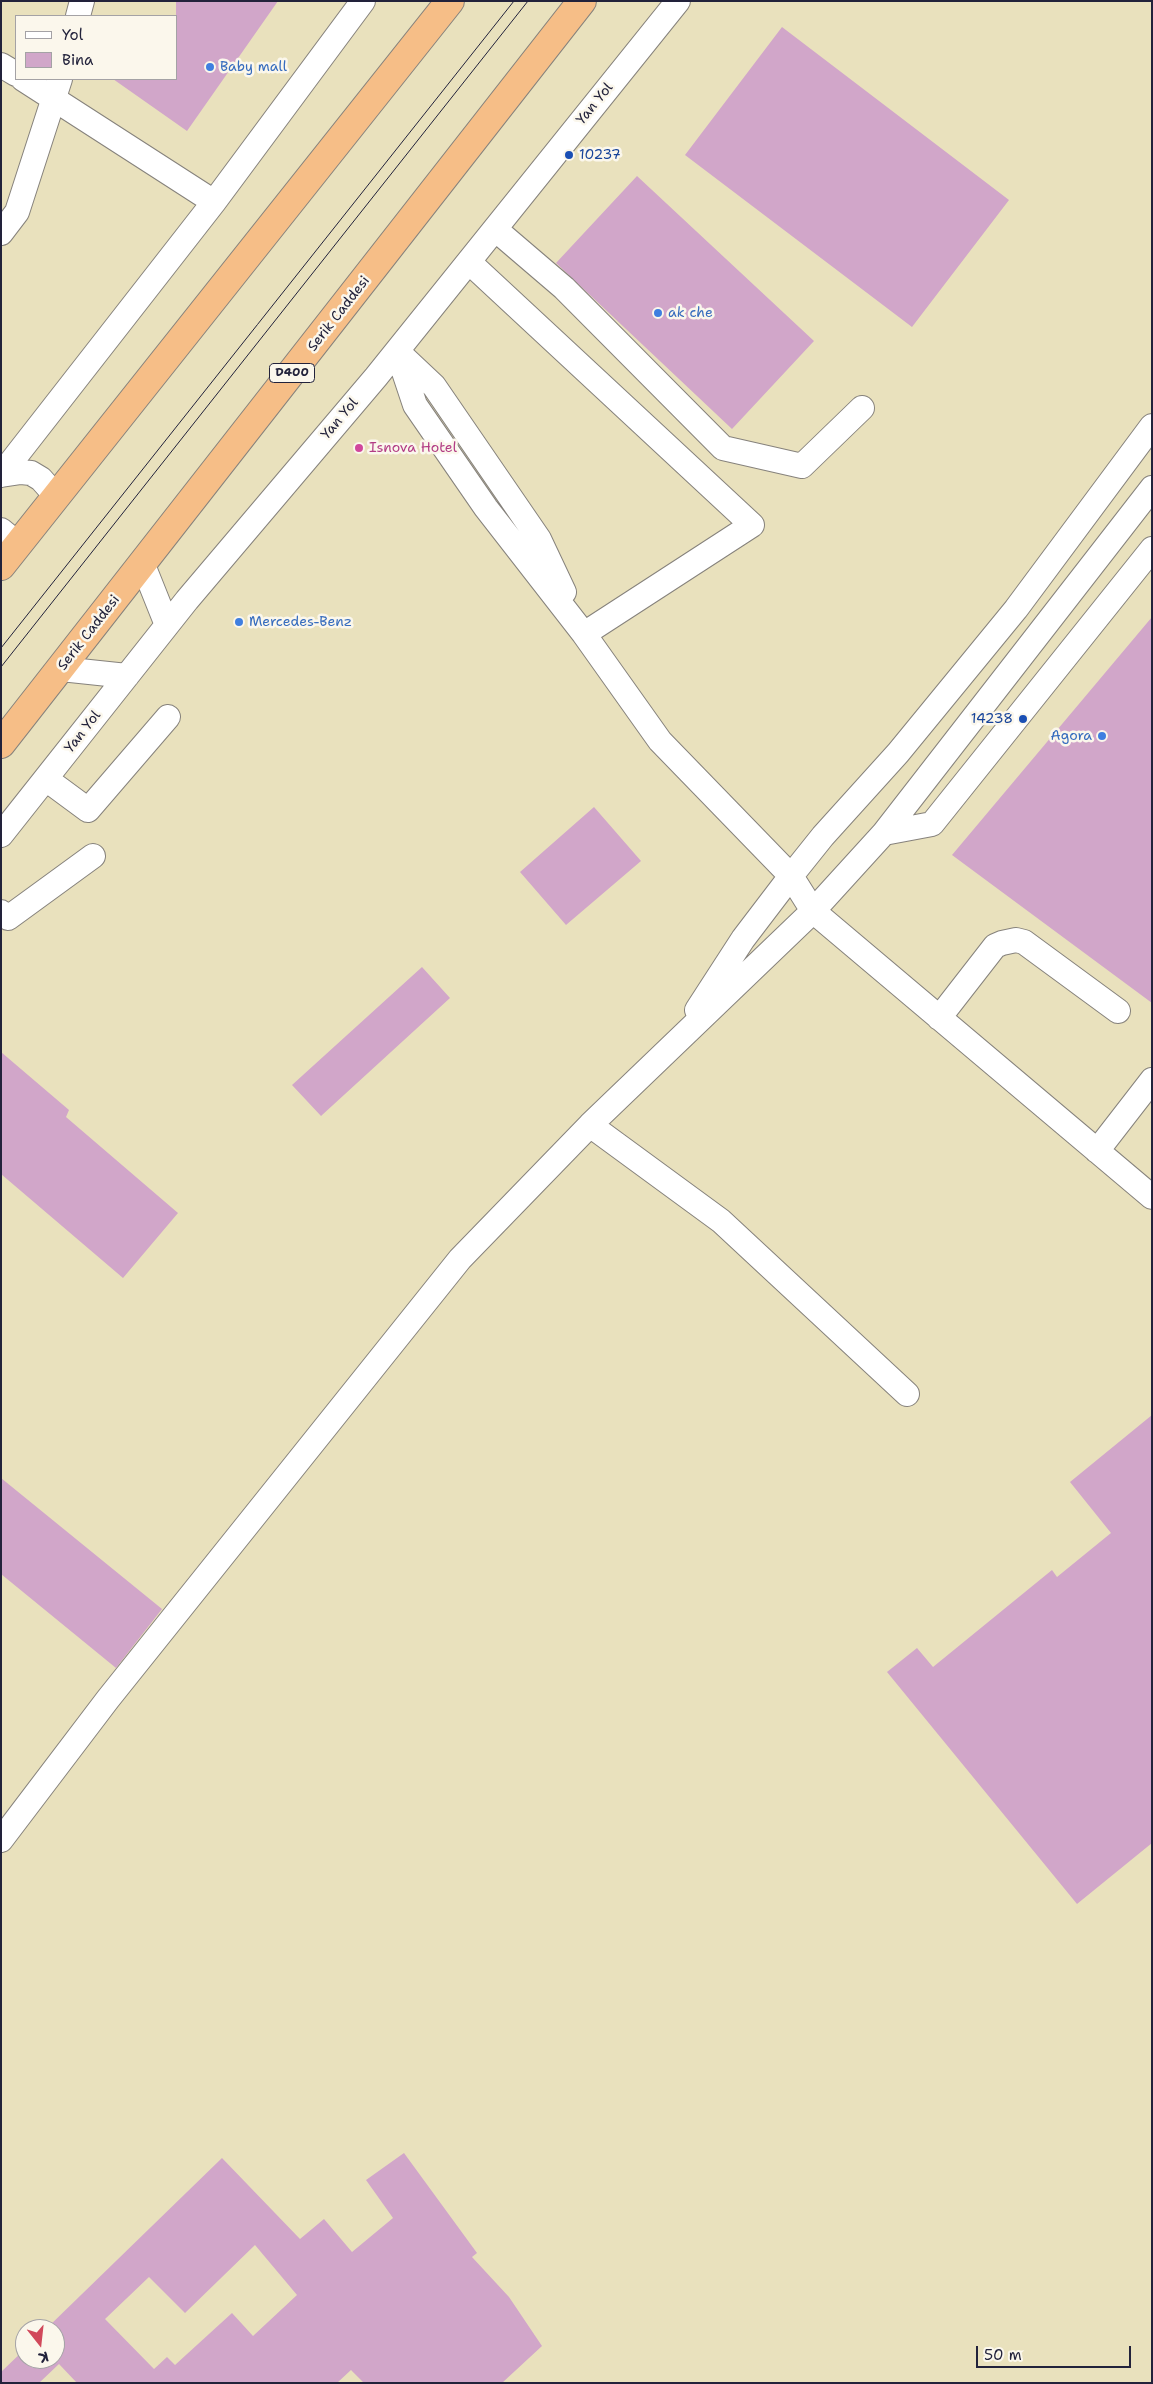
<!DOCTYPE html>
<style>
body{margin:0}
#map{position:relative;width:1153px;height:2384px;overflow:hidden;background:#e9e1bd;font-family:"Shantell Sans",sans-serif}
canvas{display:block}
.frame{position:absolute;inset:0;border:2px solid #22223b;pointer-events:none}
.legend{position:absolute;left:15px;top:15px;width:162px;height:65px;box-sizing:border-box;background:#fbf7ec;border:1px solid #a4a2a5;margin:0;padding:6px 9px;list-style:none;font-size:15px;color:#22223b}
.legend li{display:flex;align-items:center;gap:10px;height:25px}
.legend b{width:25px;border:1px solid #a4a2a5}
.north{position:absolute;left:15px;top:2319px;width:50px;height:50px;box-sizing:border-box;background:#fbf7ec;border:1px solid #a4a2a5;border-radius:50%;rotate:164deg;font-size:14px;font-weight:700;line-height:20px;text-align:center;color:#22223b}
.north::after{content:'';display:block;margin:auto;width:18px;height:22px;background:#d1495b;clip-path:polygon(50% 0,100% 100%,50% 72%,0 100%)}
.scale{position:absolute;left:976px;top:2346px;width:155px;height:22px;box-sizing:border-box;border:2px solid #22223b;border-top:0;padding-left:6px;font-size:15px;line-height:18px;white-space:nowrap;color:#22223b;-webkit-text-stroke:4px #fbf7ec;paint-order:stroke}
</style>
<div id="map">
<canvas width="1153" height="2384"></canvas>
<div class="frame"></div>
<ul class="legend">
<li><b style="height:6px;background:#fff"></b>Yol</li>
<li><b style="height:14px;background:#d1a6c9"></b>Bina</li>
</ul>
<div class="north">K</div>
<div class="scale">50 m</div>
</div>
<script>
const g = document.querySelector('canvas').getContext('2d');
g.lineJoin = 'round';
function paint(path, color) { g.fillStyle = color; g.fill(path, 'evenodd'); }
const shape = rows => new Path2D(rows.map(r => 'M' + r).join(''));
function trace(path, color, width, dash) { g.strokeStyle = color; g.lineWidth = width; g.lineCap = dash ? 'butt' : 'round'; g.setLineDash(dash || []); g.stroke(path); }
function write(font, color, halo, rows, align = 'center') {
  g.font = font + ' "Shantell Sans",sans-serif'; g.lineWidth = 5; g.setLineDash([]); g.textBaseline = 'middle'; g.strokeStyle = halo; g.fillStyle = color; for (const [text, x, y, turn = 0] of rows) {
    g.save(); g.translate(x, y); g.rotate((+turn || 0) * Math.PI / 180); g.textAlign = isNaN(turn) ? turn : align; if (halo) g.strokeText(text, 0, 0); g.fillText(text, 0, 0); g.restore();
  }
}
const building = shape([
 [176,1,278,1,187,131,113,79,176,79],
 [782,27,1009,200,912,327,685,155],
 [637,176,814,341,732,429,556,263],
 [1152,617,1152,1003,952,855],
 [594,807,641,861,566,925,520,872],
 [422,967,450,998,321,1116,292,1085],
 [1,1052,69,1110,66,1117,178,1213,123,1278,1,1174],
 [1152,1415,1152,1843,1077,1904,887,1672,917,1648,933,1667,1052,1570,1057,1577,1111,1533,1070,1482],
 [1,1478,162,1609,116,1668,1,1574],
 [404,2153,477,2253,472,2257,509,2297,542,2346,502,2383,364,2383,351,2370,337,2383,77,2383,59,2364,39,2383,1,2383,1,2372,25,2349,25,2359,55,2359,55,2329,46,2329,222,2158,300,2239,324,2219,352,2252,393,2218,366,2180],
 [255,2245,297,2295,253,2336,232,2313,175,2365,167,2357,154,2369,105,2319,149,2277,185,2313]
]);
const minor = shape([
 [78,16,82,1],
 [1,65,16,74],
 [23,79,214,202],
 [495,229,564,288,723,448,802,466,862,408],
 [1,233,17,212,60,79],
 [469,262,752,525,584,634],
 [397,351,415,405,486,508,584,634,660,741,791,876,813,911,1152,1197],
 [400,354,434,386,539,539,564,592],
 [1,475,214,202,363,1],
 [1,475,21,472,31,473,41,479,56,496],
 [1,530,18,544],
 [143,565,167,625],
 [61,669,127,676],
 [46,779,88,810,168,717],
 [884,833,932,824,1152,549],
 [1,835,187,600,376,377,678,1],
 [1,912,8,918,93,856],
 [697,1010,743,939,791,876,823,836,898,753,1016,609,1152,426],
 [939,1018,995,946,1002,943,1016,940,1024,942,1118,1011],
 [590,1125,721,1221,907,1394],
 [1097,1151,1152,1080],
 [1,1840,108,1699,460,1259,590,1125,813,911,884,833,1152,488]
]);
const highway = shape([
 [1,566,450,1],
 [1,744,582,1]
]);
const tram = shape([
 [1,648,514,1],
 [1,667,528,1]
]);
const markers = [
 [210,67,5,"#3f7fe0"],
 [569,155,5,"#1a4fb4"],
 [658,313,5,"#3f7fe0"],
 [359,448,5,"#d1479c"],
 [239,622,5,"#3f7fe0"],
 [1023,719,5,"#1a4fb4"],
 [1102,736,5,"#3f7fe0"]
];
const shields = [
 [292,373,45]
];
const shieldNames = [
 ["D400",292,373]
];
const shopNames = [
 ["Baby mall",220,67],
 ["ak che",668,313],
 ["Mercedes-Benz",249,622],
 ["Agora",1092,736,"right"]
];
const streetNames = [
 ["Yan Yol",595,104,-51],
 ["Serik Caddesi",339,314,-52],
 ["Yan Yol",340,419,-50],
 ["Serik Caddesi",89,633,-52],
 ["Yan Yol",83,732,-52]
];
const transitNames = [
 ["10237",579,155],
 ["14238",1013,719,"right"]
];
const hotelNames = [
 ["Isnova Hotel",369,448]
];
paint(building, '#d1a6c9');
trace(minor, '#86827c', 26);
trace(highway, '#86827c', 30);
trace(minor, '#fff', 24);
trace(highway, '#f6be87', 28);
trace(tram, '#22223b', 1);
for (const [x, y, r, color] of markers) { const dot = new Path2D(); dot.arc(x, y, r, 0, 2 * Math.PI); g.fillStyle = color; g.fill(dot); trace(dot, '#fbf7ec', 2); }
for (const [x, y, w] of shields) { const box = new Path2D(); box.roundRect(x - w / 2, y - 9.5, w, 19, 4); g.fillStyle = '#fbf7ec'; g.fill(box); trace(box, '#22223b', 1); }
write('bold 12px', '#22223b', null, shieldNames);
write('14px', '#366cbe', '#fbf7ec', shopNames, 'left');
write('14px', '#22223b', '#fbf7ec', streetNames);
write('14px', '#164399', '#fbf7ec', transitNames, 'left');
write('14px', '#b23c85', '#fbf7ec', hotelNames, 'left');
</script>
